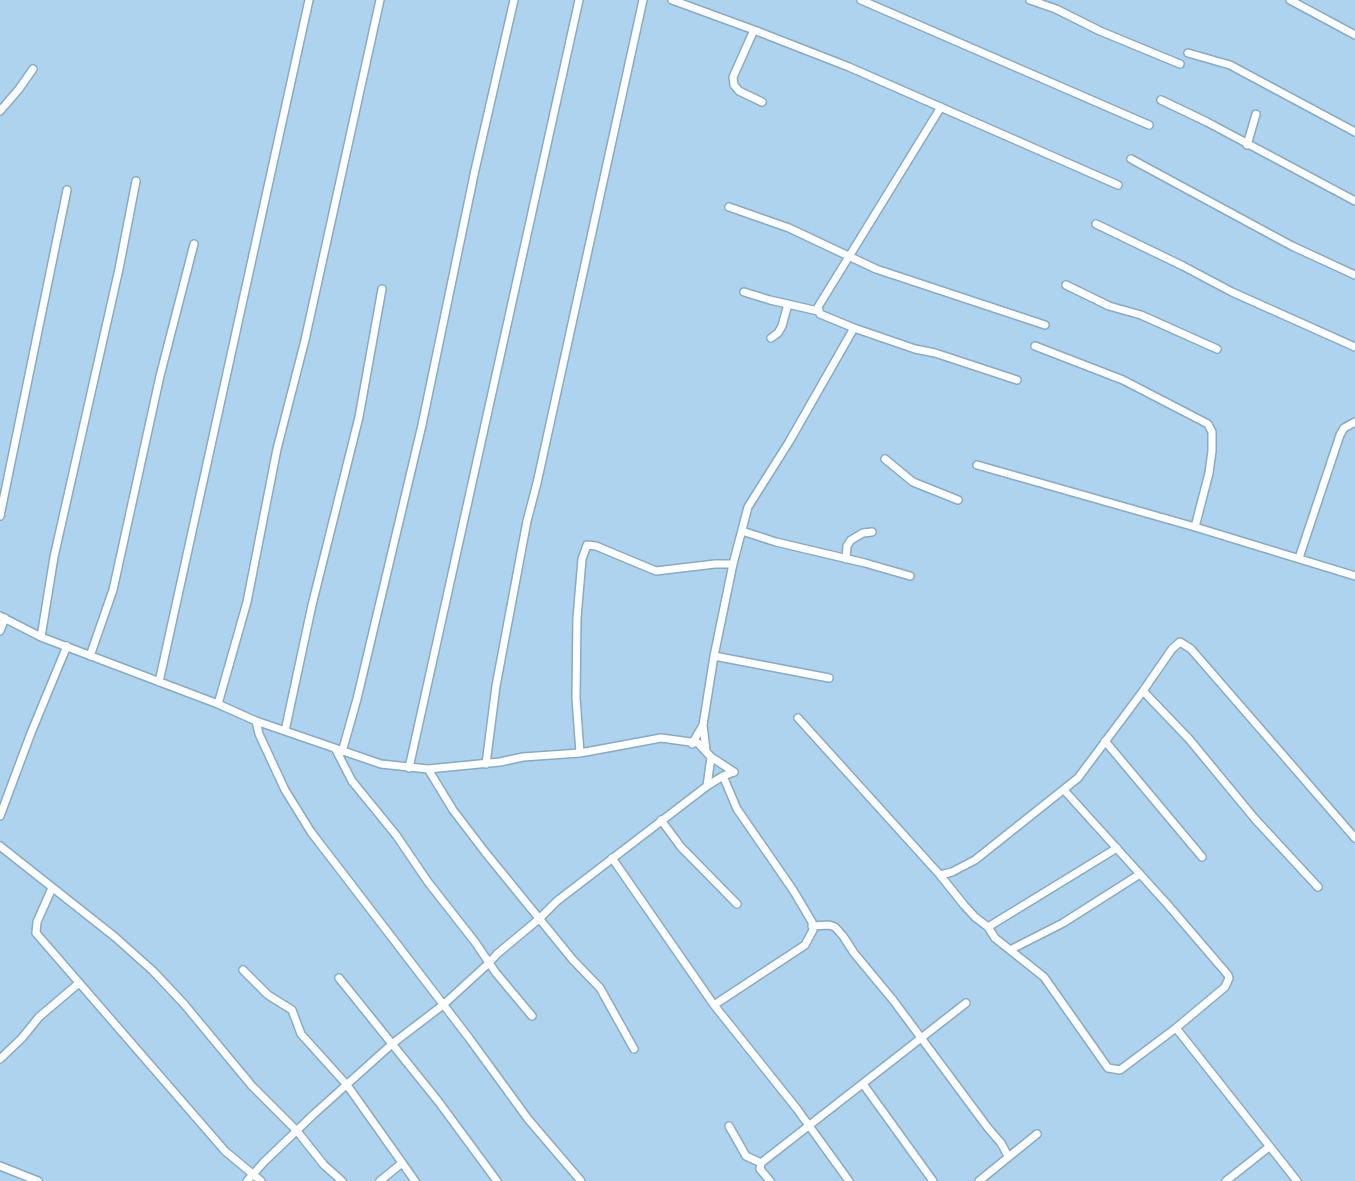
<!DOCTYPE html>
<style>
body{margin:0}
canvas{display:block;background:#add3ef}
</style>
<canvas width="1355" height="1181"></canvas>
<script>
const g = document.querySelector('canvas').getContext('2d');
g.lineJoin = 'round';
const shape = rows => new Path2D(rows.map(r => 'M' + r).join(''));
function trace(path, color, width, dash) { g.strokeStyle = color; g.lineWidth = width; g.lineCap = dash ? 'butt' : 'round'; g.setLineDash(dash || []); g.stroke(path); }
const minor = shape([
 [672,0,754,30],
 [861,0,1149,125],
 [1030,0,1056,9,1100,31,1180,64],
 [1290,0,1355,35],
 [1188,53,1230,65,1355,132],
 [1161,100,1207,122,1355,201],
 [762,102,739,91,734,85,733,77,754,30,849,67,1118,185],
 [0,111,19,89,33,69],
 [1247,145,1256,114],
 [1131,159,1292,246,1355,275],
 [729,207,789,228,876,269,1045,325],
 [1096,224,1183,266,1232,292,1355,347],
 [1066,285,1109,306,1141,315,1217,349],
 [744,292,770,300,818,311],
 [854,328,820,314,818,307,941,107],
 [771,338,778,333,782,326,788,304],
 [1035,346,1123,380,1208,424,1212,432,1212,451,1209,473,1195,527],
 [885,459,913,482,958,500],
 [977,465,1195,527,1355,576],
 [0,516,67,190],
 [742,531,776,542,865,563,910,576],
 [1299,558,1340,435,1344,428,1355,422],
 [846,559,847,546,851,540,863,533,872,532],
 [0,616,41,637,218,704,256,721,381,764,428,769,500,762,523,757,580,753,661,738,698,743,711,757,734,772],
 [0,631,5,618],
 [41,637,54,557,119,269,136,181],
 [90,656,113,590,160,376,194,244],
 [714,656,829,678],
 [159,682,309,0],
 [1143,691,1189,739,1255,819,1318,887],
 [218,704,247,602,277,449,305,340,380,0],
 [798,718,940,875,964,905,975,917,988,927,995,938,1044,977,1108,1068,1120,1070,1176,1028,1297,1181],
 [256,721,259,734,285,790,311,832,469,1038,528,1119,581,1181],
 [285,731,312,605,359,417,382,289],
 [1105,741,1202,857],
 [692,744,703,725],
 [336,750,352,781,396,835,428,882,475,942,496,973,532,1016],
 [706,750,703,725,714,656,733,564,748,507,789,442,854,328,915,349,935,353,1017,380],
 [342,752,357,699,422,425,475,170,514,0],
 [580,753,576,698,577,618,582,559,587,545,596,546,656,571,715,564,733,564],
 [486,764,496,686,527,521,537,483,643,0],
 [409,768,579,0],
 [428,769,453,810,485,852,573,960,600,988,634,1049],
 [707,786,711,757],
 [1064,790,1168,905,1228,975,1229,978,1225,987,1176,1028],
 [0,816,31,733,67,646],
 [661,820,681,847,737,904],
 [0,846,115,937,153,971,184,1004,252,1086,297,1131,324,1165,342,1181],
 [612,858,714,1005,797,1109,849,1181],
 [940,875,952,872,975,860,1078,778,1143,691,1172,649,1180,642,1191,649,1355,838],
 [52,888,37,922,36,933,225,1151,261,1181],
 [812,926,829,925,835,927,843,936,854,953,893,1000,988,1128,1001,1143,1008,1156],
 [988,927,1117,848],
 [1010,950,1063,923,1140,874],
 [243,970,268,995,292,1010,301,1034,347,1085,415,1181],
 [339,978,438,1101,497,1181],
 [714,1005,805,945,813,930,812,922,793,890,737,809,723,776],
 [0,1059,22,1038,39,1017,79,983],
 [863,1084,933,1181],
 [729,1126,746,1156,761,1163],
 [0,1166,38,1181],
 [247,1181,264,1162,314,1114,392,1044,443,1005,489,963,497,954,539,919,557,901,707,786,723,776,734,772],
 [380,1181,402,1163],
 [770,1181,760,1169,761,1163,966,1003],
 [979,1181,1037,1134],
 [1226,1181,1269,1147]
]);
trace(minor, '#86abc5', 10);
trace(minor, '#fff', 7);
</script>
